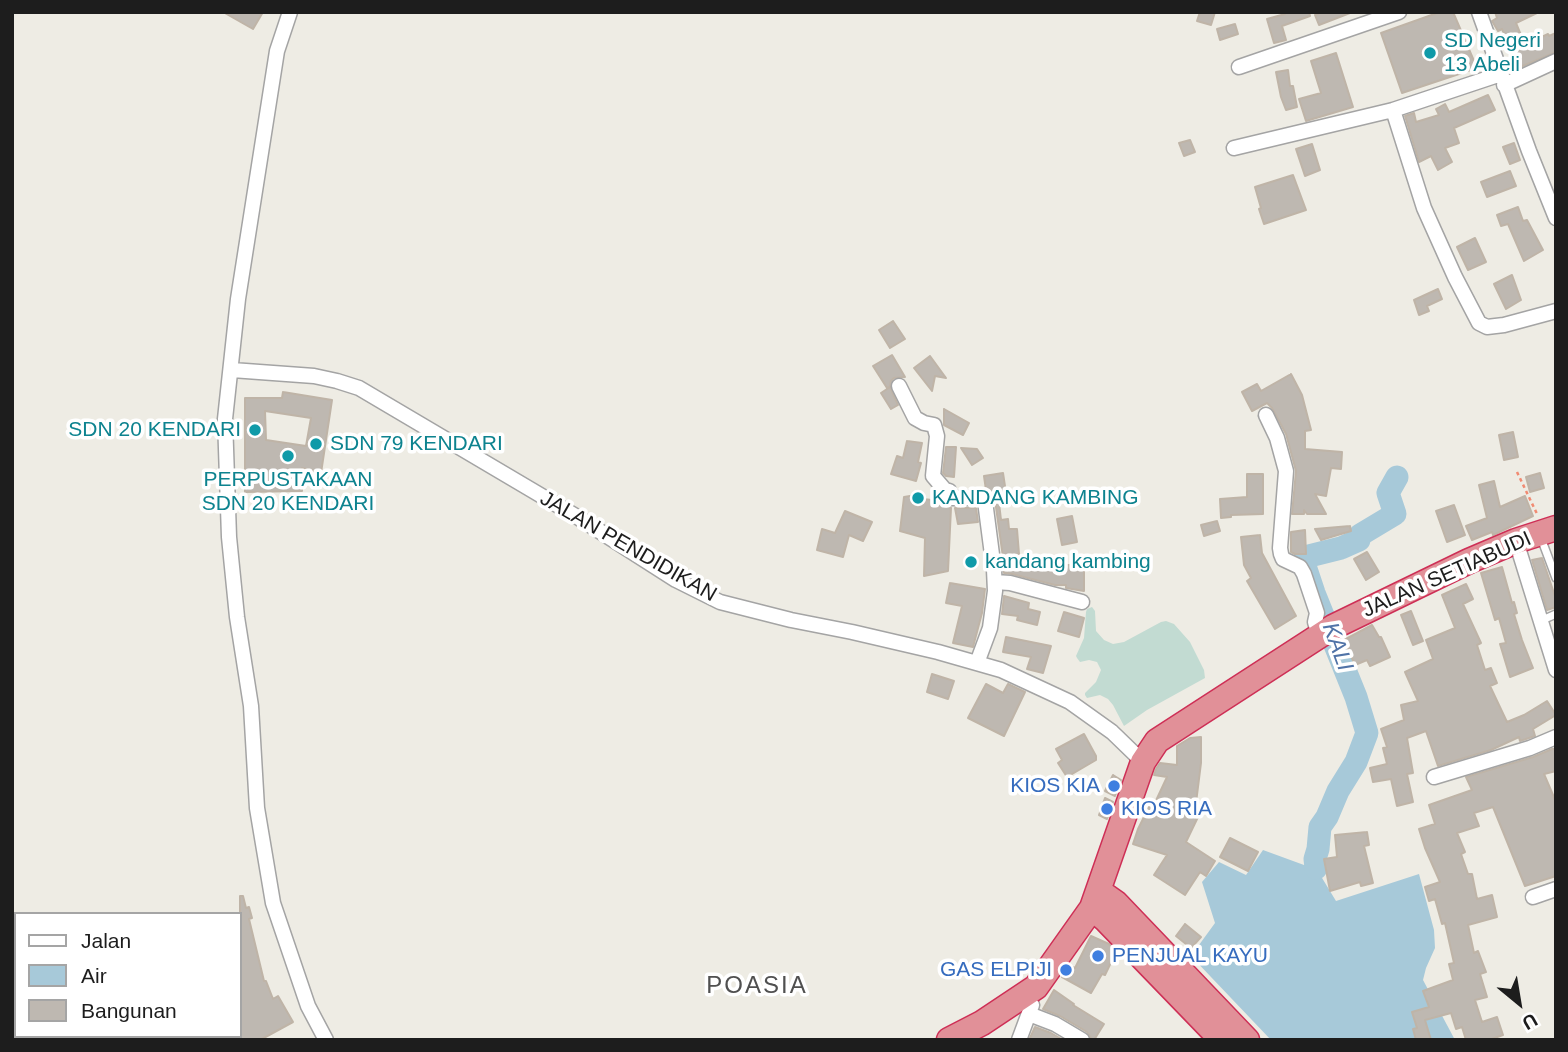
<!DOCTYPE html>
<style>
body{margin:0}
#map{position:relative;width:1568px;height:1052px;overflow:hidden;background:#eeece4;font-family:Arial,sans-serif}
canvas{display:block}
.frame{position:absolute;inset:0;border:14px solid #1d1d1d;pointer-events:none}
.legend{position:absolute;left:14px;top:912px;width:228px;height:126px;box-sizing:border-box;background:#fff;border:2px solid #a5a5a5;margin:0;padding:9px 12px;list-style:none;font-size:21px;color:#1d1d1d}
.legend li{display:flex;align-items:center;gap:14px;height:35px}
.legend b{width:35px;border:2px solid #a5a5a5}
.north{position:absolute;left:1484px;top:968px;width:70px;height:70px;-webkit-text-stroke:5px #fff;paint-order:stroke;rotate:150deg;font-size:19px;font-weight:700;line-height:28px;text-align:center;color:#1d1d1d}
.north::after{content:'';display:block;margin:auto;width:24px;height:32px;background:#1d1d1d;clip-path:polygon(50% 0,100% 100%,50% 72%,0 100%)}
</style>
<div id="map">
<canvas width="1568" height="1052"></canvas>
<div class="frame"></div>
<ul class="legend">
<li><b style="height:9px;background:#fff"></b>Jalan</li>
<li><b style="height:19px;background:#a7c9d9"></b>Air</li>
<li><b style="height:19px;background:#beb8b1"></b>Bangunan</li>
</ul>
<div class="north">U</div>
</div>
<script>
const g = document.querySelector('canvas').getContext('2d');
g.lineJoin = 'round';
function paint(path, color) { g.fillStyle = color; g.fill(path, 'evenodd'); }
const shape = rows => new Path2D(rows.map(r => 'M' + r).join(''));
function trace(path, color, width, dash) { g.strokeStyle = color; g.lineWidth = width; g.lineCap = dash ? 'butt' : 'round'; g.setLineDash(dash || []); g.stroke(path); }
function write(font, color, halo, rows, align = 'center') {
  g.font = font + ' Arial,sans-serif'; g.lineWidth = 7; g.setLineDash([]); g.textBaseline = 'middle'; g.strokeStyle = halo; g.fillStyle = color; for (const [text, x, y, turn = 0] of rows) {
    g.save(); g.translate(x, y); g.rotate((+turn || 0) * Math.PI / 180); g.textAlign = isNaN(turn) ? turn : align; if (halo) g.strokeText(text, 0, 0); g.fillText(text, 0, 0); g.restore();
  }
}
const wetland = shape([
 [1092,607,1095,611,1096,631,1104,640,1113,644,1124,642,1161,622,1166,621,1174,624,1190,642,1204,670,1205,678,1147,710,1124,726,1113,705,1108,699,1100,695,1087,698,1085,695,1085,693,1096,682,1101,670,1097,662,1089,660,1080,662,1077,658,1076,656,1084,638,1086,612,1087,609]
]);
const water = shape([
 [1263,850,1304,865,1316,868,1336,901,1419,874,1434,930,1435,948,1426,968,1423,980,1455,1040,1271,1040,1191,956,1215,923,1202,882,1219,862,1246,875]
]);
const river = shape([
 [1316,868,1315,859,1318,849,1320,827,1327,817,1338,791,1356,762,1367,733,1356,697,1314,593,1305,566,1305,557,1341,548,1359,540,1360,535,1395,514,1388,493,1397,477]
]);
const building = shape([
 [223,12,263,12,253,29,223,12],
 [1200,12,1215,12,1211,25,1197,21,1200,12],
 [1284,12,1309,12,1310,16,1282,26,1286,40,1274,43,1267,19,1285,14,1284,12],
 [1322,12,1350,12,1350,13,1319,25,1315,15,1322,12],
 [1440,12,1453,12,1477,68,1402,93,1381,33,1440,12],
 [1495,12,1539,12,1516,23,1525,45,1548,34,1549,36,1556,33,1556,52,1518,68,1511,52,1512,52,1502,29,1498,31,1492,21,1497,18,1495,12],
 [1235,24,1238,34,1220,40,1217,29,1235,24],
 [1336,53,1353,107,1306,121,1299,99,1321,93,1311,61,1336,53],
 [1288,70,1290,86,1293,86,1297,107,1286,110,1281,97,1276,72,1288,70],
 [1488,95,1495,110,1454,128,1459,143,1445,148,1452,162,1438,170,1431,156,1419,162,1405,116,1414,113,1416,122,1439,115,1436,109,1445,104,1449,112,1488,95],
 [1190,140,1195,152,1184,156,1179,143,1190,140],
 [1514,143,1520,160,1510,164,1503,147,1514,143],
 [1312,144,1320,170,1305,176,1296,149,1312,144],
 [1510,171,1516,186,1487,197,1481,182,1510,171],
 [1293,175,1306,210,1264,224,1259,209,1261,208,1255,187,1293,175],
 [1518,207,1523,221,1527,220,1543,250,1524,261,1508,224,1501,226,1497,215,1518,207],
 [1475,238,1486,262,1468,270,1457,247,1475,238],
 [1512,275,1521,300,1506,309,1494,284,1512,275],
 [1438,289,1442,299,1427,306,1429,311,1419,315,1414,300,1438,289],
 [893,321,905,339,890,348,879,330,893,321],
 [892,355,905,377,894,378,891,381,890,387,887,388,873,366,892,355],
 [930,356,946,378,935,376,932,391,914,368,930,356],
 [1291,374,1302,395,1311,430,1305,431,1305,449,1342,452,1341,469,1331,468,1326,496,1315,494,1326,514,1307,514,1304,510,1304,514,1292,514,1296,471,1286,434,1272,408,1267,403,1252,411,1242,392,1257,384,1261,391,1291,374],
 [890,387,898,405,891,409,881,393,890,387],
 [283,392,332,400,321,473,302,468,302,491,245,492,245,398,282,398,283,392],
 [265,411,311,418,306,446,266,440,265,411],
 [944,409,969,423,963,435,944,425,944,409],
 [1513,432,1518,457,1504,460,1499,435,1513,432],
 [907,441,922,443,918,462,921,463,916,481,891,474,897,456,903,458,907,441],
 [946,447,956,447,954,477,946,476,943,473,946,447],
 [961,448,977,449,983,458,972,465,961,448],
 [1003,473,1006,493,998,494,1001,520,1008,519,1009,529,1017,529,1019,554,1003,557,995,500,992,494,986,490,984,476,1003,473],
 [1540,473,1544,488,1530,492,1526,477,1540,473],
 [1247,474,1263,474,1263,514,1231,515,1231,517,1221,518,1220,499,1247,497,1247,474],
 [1494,481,1500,507,1525,496,1533,516,1493,535,1492,532,1472,540,1466,526,1487,518,1479,485,1494,481],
 [922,494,923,499,941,501,945,506,951,508,948,571,924,576,925,538,900,531,904,497,922,494],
 [1454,505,1465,535,1447,542,1436,511,1454,505],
 [955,508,976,508,978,522,958,524,955,508],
 [845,511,872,522,863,541,849,535,843,557,817,550,822,529,835,533,845,511],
 [1072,516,1077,542,1062,545,1057,519,1072,516],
 [1217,521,1220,531,1204,536,1201,525,1217,521],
 [1350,526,1351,531,1321,540,1315,529,1350,526],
 [1305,530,1306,554,1295,554,1291,552,1291,532,1305,530],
 [1260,535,1262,553,1296,616,1275,629,1247,581,1251,578,1244,565,1241,537,1260,535],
 [1367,552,1379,572,1366,580,1354,559,1367,552],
 [1542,558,1556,599,1556,607,1547,610,1532,560,1542,558],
 [1003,559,1066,562,1066,565,1084,565,1084,591,1066,588,1066,585,1055,585,1012,574,1004,573,1003,559],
 [1502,567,1512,603,1514,602,1517,613,1514,614,1522,640,1533,668,1510,677,1500,644,1506,643,1499,618,1495,620,1481,573,1502,567],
 [950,583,985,589,982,613,973,647,953,643,962,606,946,603,950,583],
 [1466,584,1473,599,1463,604,1481,643,1477,645,1485,670,1491,668,1497,683,1490,686,1507,722,1524,715,1547,701,1556,715,1533,729,1535,736,1520,741,1519,737,1491,750,1438,766,1426,731,1407,738,1413,773,1407,774,1413,802,1397,806,1391,779,1373,782,1370,768,1387,764,1383,748,1387,747,1381,729,1404,720,1401,705,1418,701,1405,672,1433,659,1426,640,1455,628,1442,595,1466,584],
 [1004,596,1029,603,1028,609,1040,612,1037,625,1017,620,1018,616,1002,614,1004,596],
 [1411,611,1423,641,1413,645,1401,615,1411,611],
 [1064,612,1084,618,1079,637,1058,631,1064,612],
 [1372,625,1379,637,1381,637,1390,657,1370,666,1367,660,1355,665,1344,640,1372,625],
 [1006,637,1051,646,1043,673,1027,669,1031,657,1003,652,1006,637],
 [932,674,954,681,948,699,927,692,932,674],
 [986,684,1003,693,1008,684,1025,692,1004,736,968,718,986,684],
 [1084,734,1096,756,1096,760,1067,777,1058,763,1062,760,1056,749,1084,734],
 [1201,737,1201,763,1196,803,1200,804,1196,816,1198,817,1186,842,1215,861,1206,876,1200,872,1185,895,1154,875,1167,855,1133,844,1138,829,1150,805,1153,807,1167,777,1154,775,1156,769,1160,763,1177,765,1177,746,1190,738,1201,737],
 [1552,749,1556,749,1556,771,1544,774,1556,802,1556,876,1525,886,1493,807,1474,813,1479,826,1457,833,1465,852,1461,854,1468,874,1472,874,1477,899,1492,895,1497,917,1468,925,1474,953,1478,951,1486,972,1480,974,1487,997,1475,1000,1482,1022,1497,1017,1503,1035,1489,1040,1466,1040,1462,1027,1456,1029,1451,1013,1425,1020,1431,1040,1416,1040,1413,1029,1417,1028,1412,1012,1429,1007,1423,991,1453,980,1449,964,1454,963,1445,923,1442,924,1435,899,1429,901,1425,887,1440,882,1425,848,1419,829,1435,824,1429,805,1472,790,1466,777,1533,757,1552,749],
 [1113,775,1121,780,1115,796,1105,791,1113,775],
 [1105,798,1113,802,1107,819,1099,815,1105,798],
 [1367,832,1369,845,1364,846,1373,883,1361,886,1360,882,1330,891,1324,859,1337,857,1335,835,1367,832],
 [1230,838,1258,852,1248,871,1220,857,1230,838],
 [240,896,243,896,246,908,249,907,252,918,249,919,264,981,266,981,273,999,278,996,293,1022,260,1040,240,1040,240,896],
 [1185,924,1201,937,1191,948,1176,936,1185,924],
 [1091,936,1109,944,1116,952,1105,975,1102,974,1091,993,1062,977,1069,966,1075,968,1091,936],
 [1054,990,1074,1004,1073,1005,1104,1024,1094,1040,1092,1040,1087,1032,1060,1016,1043,1009,1054,990],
 [1035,1027,1051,1033,1063,1040,1029,1040,1035,1027]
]);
const path = shape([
 [1517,472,1538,516]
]);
const lane = shape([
 [1541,538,1556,578],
 [1540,621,1556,614]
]);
const street = shape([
 [290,12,277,51,238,299,225,419,229,537,237,617,251,706,257,808,273,903,308,1006,326,1040],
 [1479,12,1529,151,1556,218],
 [1239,67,1399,12],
 [1504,85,1556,61],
 [1393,110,1424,208,1455,277,1479,323,1487,327,1504,325,1556,311],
 [1234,148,1393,110,1501,74],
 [232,370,314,376,337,381,359,388,579,518,676,580,720,602,791,620,852,632,938,652,1001,670,1070,702,1112,732,1143,762],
 [899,386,915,418,924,423,934,425,937,436,933,476,945,490,949,491,950,498,982,498,985,501,994,570,995,591,990,628,977,663],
 [1266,415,1277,438,1286,471,1280,548,1281,554,1283,559,1300,567,1304,574,1317,613,1315,622,1319,635],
 [1516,541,1556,670],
 [995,582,1010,583,1082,602],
 [1434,777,1530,748,1556,737],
 [1533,897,1556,889],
 [1029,1014,1055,1024,1082,1040],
 [1019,1040,1032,1005]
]);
const highway = shape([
 [1099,891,1116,903,1247,1040],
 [1092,908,1106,920,1222,1040],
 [949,1040,982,1023,1036,987,1092,908,1143,762,1157,741,1333,627,1469,561,1516,541,1556,528]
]);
const markers = [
 [1430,53,7,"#0f9aa8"],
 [255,430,7,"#0f9aa8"],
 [316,444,7,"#0f9aa8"],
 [288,456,7,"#0f9aa8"],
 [918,498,7,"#0f9aa8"],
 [971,562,7,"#0f9aa8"],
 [1114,786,7,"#3f7fe0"],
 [1107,809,7,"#3f7fe0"],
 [1098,956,7,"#3f7fe0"],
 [1066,970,7,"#3f7fe0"]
];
const cultureNames = [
 ["SD Negeri",1444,41],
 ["13 Abeli",1444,65],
 ["SDN 20 KENDARI",241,430,"right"],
 ["SDN 79 KENDARI",330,444],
 ["PERPUSTAKAAN",288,480,"center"],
 ["SDN 20 KENDARI",288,504,"center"],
 ["KANDANG KAMBING",932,498],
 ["kandang kambing",985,562]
];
const streetNames = [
 ["JALAN PENDIDIKAN",628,547,30],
 ["JALAN SETIABUDI",1447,575,-24]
];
const shopNames = [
 ["KIOS KIA",1100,786],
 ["KIOS RIA",1121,809,"left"],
 ["PENJUAL KAYU",1112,956,"left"],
 ["GAS ELPIJI",1052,970]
];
const waterNames = [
 ["KALI",1337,647,70]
];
const quarterNames = [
 ["POASIA",757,986]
];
paint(wetland, '#c2dbd2');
paint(water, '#a7c9d9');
trace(river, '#a7c9d9', 23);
paint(building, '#beb8b1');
trace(building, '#bfb4a7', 2);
trace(lane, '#a4a4a4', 10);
trace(street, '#a4a4a4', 17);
trace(highway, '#ce2f56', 27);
trace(path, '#f18b72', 2.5, [3.5, 3.5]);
trace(lane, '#fff', 7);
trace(street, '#fff', 14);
trace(highway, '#e19098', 24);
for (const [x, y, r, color] of markers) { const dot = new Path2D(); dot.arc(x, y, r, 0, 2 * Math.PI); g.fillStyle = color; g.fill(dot); trace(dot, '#fff', 2.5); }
write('21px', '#0d838f', '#fff', cultureNames, 'left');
write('21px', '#1d1d1d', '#fff', streetNames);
write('21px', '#366cbe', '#fff', shopNames, 'right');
write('italic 23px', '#5073a7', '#fff', waterNames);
g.letterSpacing = '2px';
write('24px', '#505050', '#fff', quarterNames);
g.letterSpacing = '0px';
</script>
